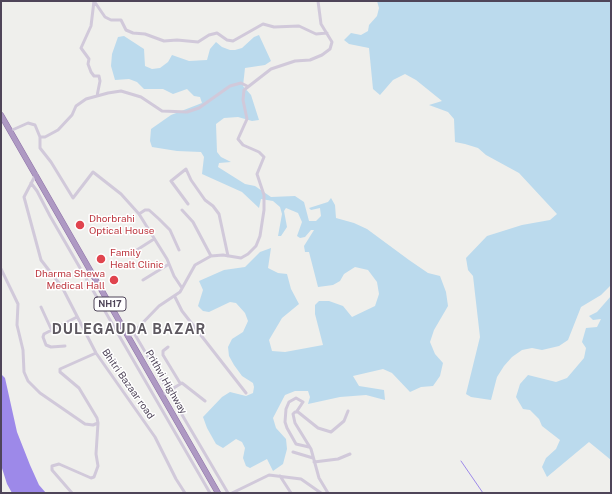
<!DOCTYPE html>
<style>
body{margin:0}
#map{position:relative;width:612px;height:494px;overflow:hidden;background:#efefec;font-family:"Public Sans",sans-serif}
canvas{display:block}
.frame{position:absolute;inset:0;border:2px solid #4f4559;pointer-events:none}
</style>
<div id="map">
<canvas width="612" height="494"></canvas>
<div class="frame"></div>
</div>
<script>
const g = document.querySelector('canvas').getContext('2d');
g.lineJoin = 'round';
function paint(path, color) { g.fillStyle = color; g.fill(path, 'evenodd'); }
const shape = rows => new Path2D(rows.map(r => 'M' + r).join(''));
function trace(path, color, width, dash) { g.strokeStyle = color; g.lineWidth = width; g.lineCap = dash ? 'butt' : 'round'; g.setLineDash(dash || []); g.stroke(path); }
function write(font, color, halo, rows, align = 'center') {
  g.font = font + ' "Public Sans",sans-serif'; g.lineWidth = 3; g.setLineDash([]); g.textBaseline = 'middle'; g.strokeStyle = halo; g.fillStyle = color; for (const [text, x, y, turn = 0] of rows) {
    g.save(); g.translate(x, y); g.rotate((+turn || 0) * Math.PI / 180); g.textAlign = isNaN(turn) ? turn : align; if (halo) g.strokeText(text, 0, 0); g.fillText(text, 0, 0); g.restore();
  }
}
const green = shape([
 [377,1,611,1,611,285,601,295,581,307,568,340,559,346,542,350,532,348,522,350,512,357,504,366,497,377,491,400,471,397,466,394,480,337,473,276,468,270,466,258,487,236,522,225,550,220,557,214,519,173,486,155,478,148,465,144,455,142,454,119,448,112,429,105,442,101,416,80,405,74,393,80,380,95,373,89,369,48,349,44,344,40,351,33,361,35,368,31,369,25,377,16,379,8],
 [259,35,271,61,265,65,245,68,243,86,251,95,259,120,252,121,238,117,224,118,216,124,217,152,221,157,231,162,219,163,218,167,245,184,255,186,271,197,295,196,304,202,309,221,316,221,321,216,320,208,311,210,309,208,328,202,331,198,335,205,336,218,354,223,367,229,409,260,428,273,440,276,446,292,448,306,434,330,430,342,435,354,443,363,440,376,433,386,421,387,410,392,392,373,383,369,353,376,359,386,384,390,385,400,366,395,340,397,308,404,310,397,308,391,295,391,285,395,273,418,276,428,286,439,287,449,283,464,273,471,267,459,250,468,246,466,243,458,245,448,242,442,236,439,223,448,216,444,207,428,203,417,222,397,230,392,246,396,253,393,254,387,253,383,242,376,234,365,229,356,228,347,232,339,243,332,248,321,245,313,236,303,230,302,209,312,203,311,198,306,203,290,199,281,224,270,245,267,260,252,271,248,268,268,278,273,287,274,291,289,299,304,282,318,269,340,272,351,285,352,323,345,315,314,315,305,319,301,329,301,343,306,352,317,375,306,379,294,377,282,368,270,355,267,344,274,340,281,333,285,318,287,309,252,305,252,304,246,314,230,311,230,305,237,300,238,297,236,302,222,298,213,286,208,284,211,287,227,281,236,278,236,282,214,280,207,273,201,261,199,259,208,242,192,202,174,204,157,201,152,177,151,152,147,150,141,151,129,171,115,202,103,200,97,194,96,187,89,173,94,163,89,144,89,137,82,129,79,115,80,111,66,112,54,118,37,124,36,144,49,145,66,152,69,160,68,168,62,172,55,189,61,207,60,210,49,216,42,222,47,230,50,235,50,242,48,254,37],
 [611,296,611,460,589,442,547,477,542,467,546,458,556,449,560,440,542,426,539,419,530,410,523,409,516,397,520,384,528,375,556,382,567,378,584,358,586,348,582,342,586,328,597,327,601,319,593,320,589,316,597,312]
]);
const water = shape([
 [1,374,5,378,17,432,30,465,39,485,46,493,12,493,7,484,1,465]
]);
const stream = shape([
 [461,461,483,493]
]);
const minor = shape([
 [94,1,105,17,111,20,121,20,126,30,133,33,145,34,164,41,177,40,198,42,209,35,217,33,227,40,233,41,263,24,274,27,299,26,316,34,327,33],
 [94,1,91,26,81,48,89,59,88,64,91,72,94,76,99,76,100,81,97,96],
 [10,131,28,123,35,125,40,137,45,137,58,130,72,115,76,106,86,99,108,93,121,91,141,97,162,111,187,112,199,108,230,86,241,83,247,86],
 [40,137,40,148,51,162,73,198,93,172,121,194,139,214,167,259,174,276,182,288],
 [36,174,24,197,41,260,62,287,96,353,155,437,176,479,185,493],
 [31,183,37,191,50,216,210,493],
 [188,204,171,181,186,169,191,180,205,200,213,206,219,214,228,256],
 [182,210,193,222,211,256],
 [139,214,145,210,149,210,159,219,170,230,179,250],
 [129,255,154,239],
 [1,269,18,304,17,325,23,350,24,372,28,381,40,393,85,424,93,425,98,423,96,454,98,466,94,477,91,478,59,464,52,466,52,470,72,493],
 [143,280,169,264],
 [175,297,182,311,246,393],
 [41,307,52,331],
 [134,333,228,493],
 [129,337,159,306,180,292,195,265,211,256,223,255,241,258,248,254,256,246,260,236,264,210,264,195,257,174,264,157,259,152,243,145,238,139,247,119,243,100,244,90,271,69,295,61,310,60,322,55,330,49,332,42,321,24,318,1],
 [65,346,51,347,46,345,43,337,44,334,77,317],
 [168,347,163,351,163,355,180,383],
 [96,353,60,369,60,372,79,388,97,418,98,423],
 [162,395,182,383,205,401],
 [297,411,303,402,296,398,289,402,286,409,285,422,287,428,296,444,309,447],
 [293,452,313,458],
 [314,462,338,459,350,454],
 [280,476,291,493],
 [232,493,269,475,301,479,321,493],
 [328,493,319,478,311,449,295,423,293,414,295,412,298,412,318,428,331,432,344,421,348,411]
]);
const trunk = shape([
 [1,115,218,493]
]);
const markers = [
 [80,225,5,"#e0444e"],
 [101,259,5,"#e0444e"],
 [114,280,5,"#e0444e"]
];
const shields = [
 [110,304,32]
];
const shieldNames = [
 ["NH17",110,304]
];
const healthNames = [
 ["Dhorbrahi",89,219],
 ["Optical House",89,231],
 ["Family",110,253],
 ["Healt Clinic",110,265],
 ["Dharma Shewa",105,274,"right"],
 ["Medical Hall",105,286,"right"]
];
const streetNames = [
 ["Prithvi Highway",166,382,60],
 ["Bhitri Bazaar road",128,384,55]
];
const districtNames = [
 ["DULEGAUDA BAZAR",129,330]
];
paint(green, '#bbdaed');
paint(water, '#9d89e9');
trace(stream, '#9d89e9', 1);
trace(trunk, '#8d70a6', 6);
trace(minor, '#d1c9da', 3);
trace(trunk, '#ae99c3', 5);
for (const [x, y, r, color] of markers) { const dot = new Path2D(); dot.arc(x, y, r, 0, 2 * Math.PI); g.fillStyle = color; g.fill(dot); trace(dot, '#fff', 1.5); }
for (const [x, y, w] of shields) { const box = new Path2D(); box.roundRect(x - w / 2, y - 7, w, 14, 3); g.fillStyle = '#fff'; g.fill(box); trace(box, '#4f4559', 1); }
write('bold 9px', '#4f4559', null, shieldNames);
write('10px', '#be3a42', '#fff', healthNames, 'left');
write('10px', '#4f4559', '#fff', streetNames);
g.letterSpacing = '1px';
write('bold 14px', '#5e5961', '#fff', districtNames);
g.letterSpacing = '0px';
</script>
